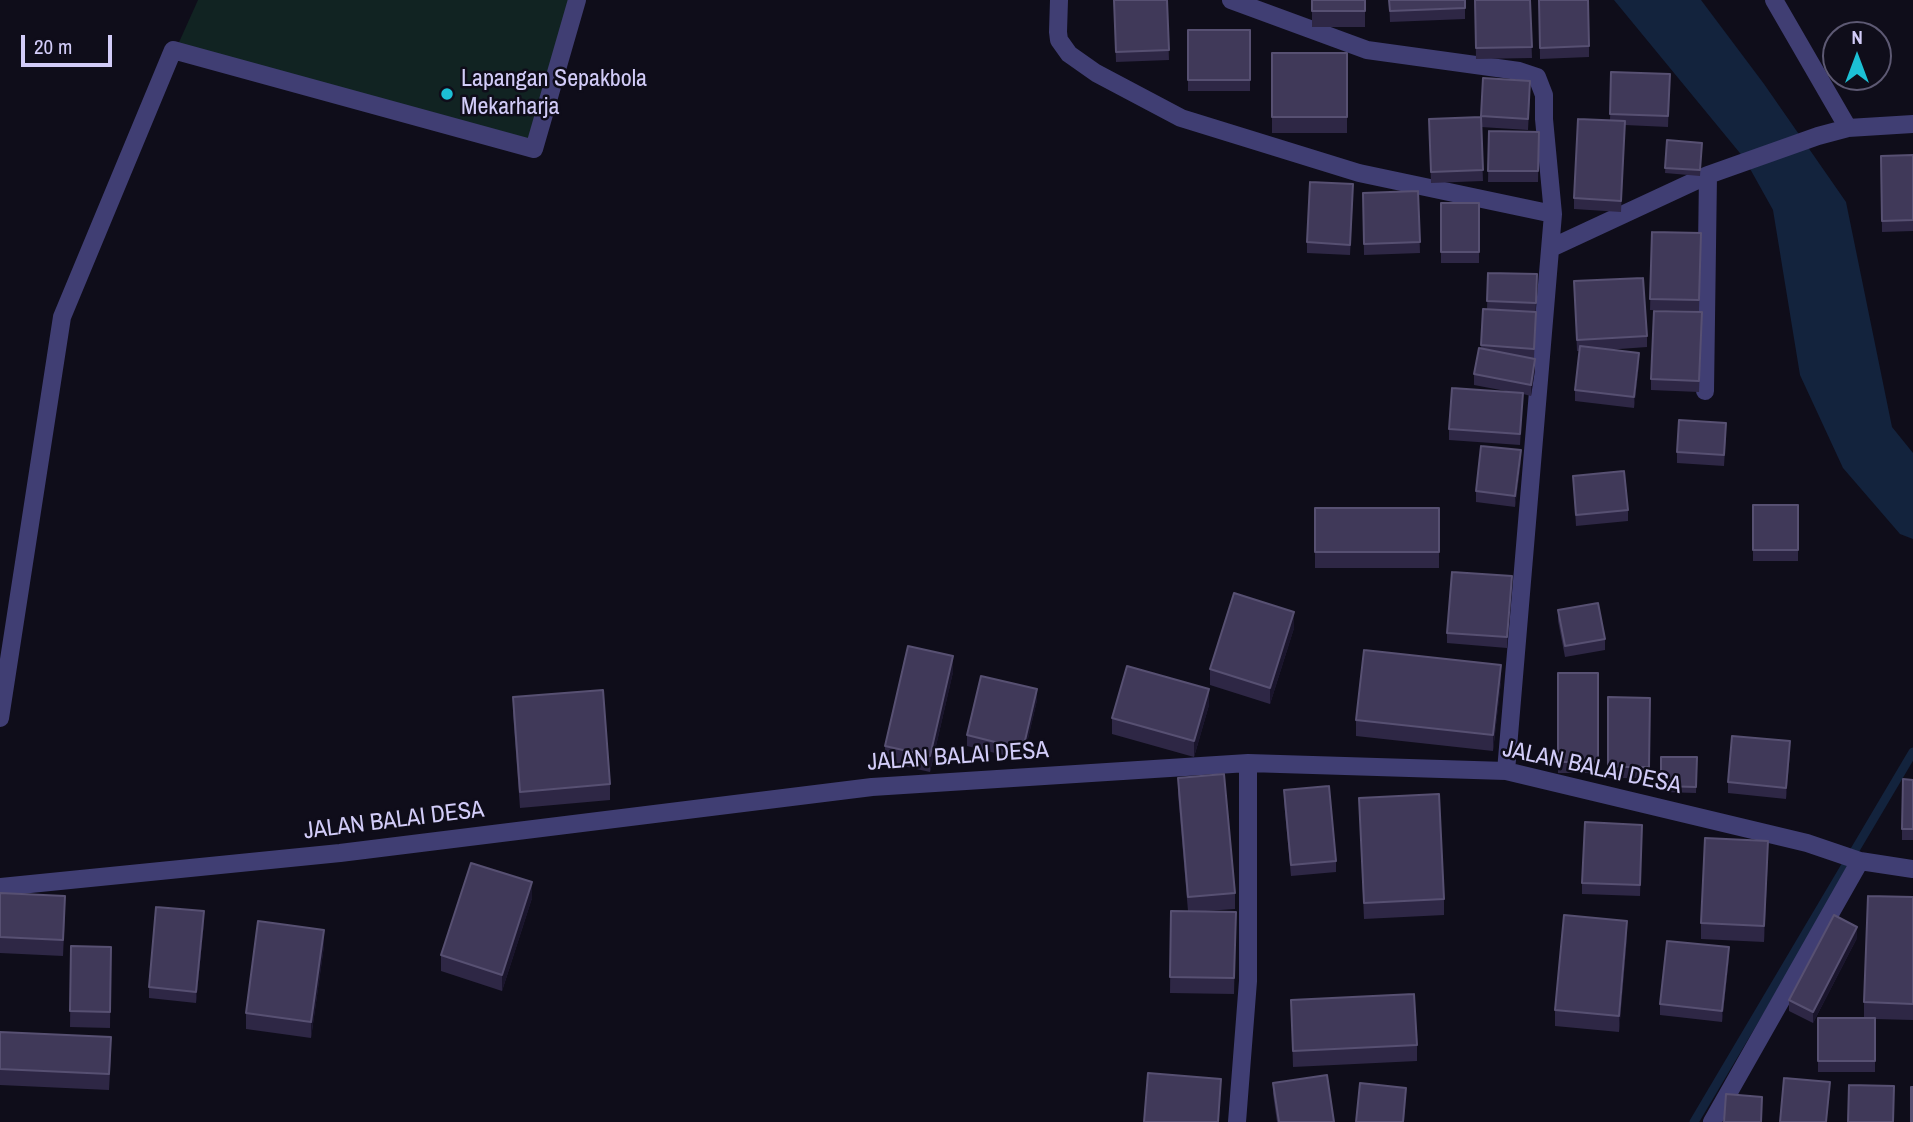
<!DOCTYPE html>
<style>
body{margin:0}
#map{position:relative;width:1913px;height:1122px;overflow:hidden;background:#0f0d1a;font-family:"Archivo Narrow",sans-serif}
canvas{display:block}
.north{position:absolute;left:1822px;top:21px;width:70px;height:70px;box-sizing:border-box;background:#0f0d1a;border:2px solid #5d5973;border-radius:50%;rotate:0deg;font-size:19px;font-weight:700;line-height:28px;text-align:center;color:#d2ccf8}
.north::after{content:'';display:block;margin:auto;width:24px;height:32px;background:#1cc0d5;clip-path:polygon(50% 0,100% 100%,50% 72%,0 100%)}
.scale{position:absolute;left:21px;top:35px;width:91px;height:32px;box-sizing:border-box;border:4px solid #d2ccf8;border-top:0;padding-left:9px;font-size:21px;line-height:24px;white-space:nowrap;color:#d2ccf8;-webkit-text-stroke:5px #0f0d1a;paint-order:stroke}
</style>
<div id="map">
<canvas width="1913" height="1122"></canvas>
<div class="north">N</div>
<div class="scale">20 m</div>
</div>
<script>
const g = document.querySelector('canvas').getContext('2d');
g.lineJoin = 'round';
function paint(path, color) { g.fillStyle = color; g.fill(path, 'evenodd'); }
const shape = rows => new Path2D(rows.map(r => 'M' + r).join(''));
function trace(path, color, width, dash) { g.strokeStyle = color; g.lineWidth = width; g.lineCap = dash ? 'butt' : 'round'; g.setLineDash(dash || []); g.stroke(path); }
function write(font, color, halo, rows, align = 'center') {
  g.font = font + ' "Archivo Narrow",sans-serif'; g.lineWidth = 5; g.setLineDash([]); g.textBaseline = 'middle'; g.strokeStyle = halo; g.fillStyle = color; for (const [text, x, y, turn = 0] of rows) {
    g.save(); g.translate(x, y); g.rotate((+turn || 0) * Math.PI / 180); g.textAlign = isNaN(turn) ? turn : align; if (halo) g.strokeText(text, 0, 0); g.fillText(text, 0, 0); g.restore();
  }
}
const green = shape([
 [198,0,569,0,528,140,176,49]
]);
const water = shape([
 [1614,0,1701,0,1764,84,1846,202,1892,427,1913,453,1913,539,1900,534,1843,468,1800,375,1773,210,1744,158]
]);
const stream = shape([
 [1694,1122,1913,752]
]);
const pedestrian = shape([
 [0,718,62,317,173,50,534,149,577,0]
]);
const minor = shape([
 [1059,0,1058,32,1059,40,1069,54,1096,73,1181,118,1359,173,1553,214],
 [1231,0,1367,50,1519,71,1537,77,1544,95,1544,119,1553,214,1506,771],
 [1774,0,1848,128],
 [1551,248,1708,175,1818,136,1848,128,1913,124],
 [1705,391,1708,175],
 [0,887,340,853,872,787,1248,763,1506,771,1807,843,1860,861,1913,869],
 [1237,1122,1248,981,1248,763],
 [1712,1122,1860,861]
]);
const wall = shape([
 [1114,0,1167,0,1169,60,1116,62],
 [1312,0,1365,0,1365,27,1312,27],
 [1389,0,1465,0,1465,19,1390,22],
 [1475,0,1530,0,1532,58,1476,59],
 [1539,0,1589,46,1589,57,1540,59],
 [1188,30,1250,30,1250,91,1188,91],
 [1272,53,1347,53,1347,133,1272,133],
 [1611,72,1670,74,1668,127,1625,125,1621,212,1574,209,1574,198,1610,121],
 [1483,78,1530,92,1528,130,1481,127,1483,181,1431,183,1429,119,1481,117],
 [1489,131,1539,132,1538,182,1488,182],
 [1667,140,1702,143,1700,176,1665,173],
 [1913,155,1913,231,1882,232,1881,156],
 [1418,191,1420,253,1364,255,1363,193],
 [1353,195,1350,255,1307,253,1307,242],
 [1441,203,1479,203,1479,263,1441,263],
 [1652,232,1701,233,1699,311,1650,310],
 [1488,273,1537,274,1534,359,1535,370,1531,396,1523,394,1520,445,1449,440,1449,429,1511,392,1474,385,1474,374,1481,349,1483,309,1487,309],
 [1574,281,1647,336,1647,347,1606,350,1639,364,1634,408,1575,401,1575,390,1580,351,1577,351],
 [1702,312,1699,392,1651,390,1651,379],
 [1726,434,1724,466,1677,463,1677,452],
 [1521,461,1515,507,1476,502,1476,491],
 [1573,476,1628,510,1628,521,1576,526],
 [1753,505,1798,505,1798,561,1753,561],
 [1315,508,1439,508,1439,568,1315,568],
 [1512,587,1507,648,1447,643,1447,633],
 [1558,610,1605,639,1605,650,1565,657,1558,621],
 [1294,628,1270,704,1210,685,1210,669],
 [953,672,930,772,885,762,885,746],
 [1558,673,1598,673,1598,773,1558,773],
 [1501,681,1493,751,1356,736,1356,720],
 [513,697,610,784,610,800,520,808,513,713],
 [1608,697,1650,698,1649,778,1608,778],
 [1037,700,1023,760,967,746,967,735],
 [1209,705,1194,757,1112,734,1112,718],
 [1790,752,1786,799,1728,793,1728,782],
 [1661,757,1697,757,1696,793,1661,792],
 [1178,778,1235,893,1235,909,1206,911,1236,912,1234,994,1170,993,1171,911,1188,911,1178,794],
 [1913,780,1913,840,1902,840,1902,829],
 [1284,790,1336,861,1336,872,1291,876,1284,801],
 [1359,798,1444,899,1444,915,1364,919],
 [1642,825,1640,896,1582,894,1582,883],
 [1768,857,1764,942,1701,939,1701,923],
 [0,893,65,912,63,956,0,953],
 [1913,897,1913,1020,1875,1019,1875,1072,1818,1072,1818,1018,1864,1018,1864,1002],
 [532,898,502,991,441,971,441,955],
 [204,922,196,1003,149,998,149,987],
 [1627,937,1619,1032,1555,1026,1555,1010],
 [1857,938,1813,1023,1789,1011,1789,1000],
 [71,946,111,947,110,1028,70,1027],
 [324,946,311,1038,246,1029,246,1013],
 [1729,958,1722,1022,1660,1015,1660,1004],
 [1291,1000,1417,1045,1417,1061,1293,1067],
 [0,1032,111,1053,109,1090,0,1085],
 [1273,1083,1334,1122,1277,1122,1273,1094]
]);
const shadedWall = shape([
 [1639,353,1639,364,1634,408,1634,397],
 [1535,359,1535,370,1531,396,1531,385],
 [1521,450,1521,461,1515,507,1515,496],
 [1512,576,1512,587,1507,648,1507,637],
 [1294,612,1294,628,1270,704,1270,688],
 [953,656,953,672,930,772,930,756],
 [1501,665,1501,681,1493,751,1493,735],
 [1037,689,1037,700,1023,760,1023,749],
 [1209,689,1209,705,1194,757,1194,741],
 [1790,741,1790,752,1786,799,1786,788],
 [1768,841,1768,857,1764,942,1764,926],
 [532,882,532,898,502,991,502,975],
 [204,911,204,922,196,1003,196,992],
 [1627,921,1627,937,1619,1032,1619,1016],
 [1857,927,1857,938,1813,1023,1813,1012],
 [324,930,324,946,311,1038,311,1022],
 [1729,947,1729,958,1722,1022,1722,1011],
 [1406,1088,1406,1099,1404,1122,1403,1122]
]);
const building = shape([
 [1114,0,1167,0,1169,50,1116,52,1114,0],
 [1312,0,1365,0,1365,11,1312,11,1312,0],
 [1389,0,1465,0,1465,8,1390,11,1389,0],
 [1475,0,1530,0,1532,47,1476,48,1475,0],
 [1539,0,1588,0,1589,46,1540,48,1539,0],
 [1188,30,1250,30,1250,80,1188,80,1188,30],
 [1272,53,1347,53,1347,117,1272,117,1272,53],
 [1611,72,1670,74,1668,116,1610,114,1611,72],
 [1483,78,1530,81,1528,119,1481,116,1483,78],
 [1481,117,1483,170,1431,172,1429,119,1481,117],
 [1578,119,1625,121,1621,201,1574,198,1578,119],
 [1489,131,1539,132,1538,171,1488,171,1489,131],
 [1667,140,1702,143,1700,170,1665,168,1667,140],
 [1913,155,1913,220,1882,221,1881,156,1913,155],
 [1310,182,1353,184,1350,245,1307,242,1310,182],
 [1418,191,1420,242,1364,244,1363,193,1418,191],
 [1441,203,1479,203,1479,252,1441,252,1441,203],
 [1652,232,1701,233,1699,300,1650,299,1652,232],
 [1488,273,1537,274,1536,303,1487,301,1488,273],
 [1643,278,1647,336,1577,340,1574,281,1643,278],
 [1483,309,1536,312,1534,349,1481,345,1483,309],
 [1654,311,1702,312,1699,381,1651,379,1654,311],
 [1580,346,1639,353,1634,397,1575,390,1580,346],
 [1479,348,1535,359,1531,385,1474,374,1479,348],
 [1452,388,1523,393,1520,434,1449,429,1452,388],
 [1679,420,1726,423,1724,455,1677,452,1679,420],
 [1481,446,1521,450,1515,496,1476,491,1481,446],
 [1624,471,1628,510,1576,515,1573,476,1624,471],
 [1753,505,1798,505,1798,550,1753,550,1753,505],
 [1315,508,1439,508,1439,552,1315,552,1315,508],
 [1452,572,1512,576,1507,637,1447,633,1452,572],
 [1234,593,1294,612,1270,688,1210,669,1234,593],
 [1598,603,1605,639,1565,646,1558,610,1598,603],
 [908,646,953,656,930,756,885,746,908,646],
 [1364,650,1501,665,1493,735,1356,720,1364,650],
 [1127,666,1209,689,1194,741,1112,718,1127,666],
 [1558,673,1598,673,1598,762,1558,762,1558,673],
 [981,676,1037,689,1023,749,967,735,981,676],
 [603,690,610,784,520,792,513,697,603,690],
 [1608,697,1650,698,1649,767,1608,767,1608,697],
 [1732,736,1790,741,1786,788,1728,782,1732,736],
 [1661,757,1697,757,1696,787,1661,786,1661,757],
 [1224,774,1235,893,1188,897,1178,778,1224,774],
 [1903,779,1913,780,1913,829,1902,829,1903,779],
 [1329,786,1336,861,1291,865,1284,790,1329,786],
 [1439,794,1444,899,1364,903,1359,798,1439,794],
 [1585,822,1642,825,1640,885,1582,883,1585,822],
 [1705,838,1768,841,1764,926,1701,923,1705,838],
 [471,863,532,882,502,975,441,955,471,863],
 [0,893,65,896,63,940,0,937,0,893],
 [1868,896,1913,897,1913,1004,1864,1002,1868,896],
 [156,907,204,911,196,992,149,987,156,907],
 [1171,911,1236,912,1234,978,1170,977,1171,911],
 [1564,915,1627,921,1619,1016,1555,1010,1564,915],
 [1834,915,1857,927,1813,1012,1789,1000,1834,915],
 [258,921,324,930,311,1022,246,1013,258,921],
 [1667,941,1729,947,1722,1011,1660,1004,1667,941],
 [71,946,111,947,110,1012,70,1011,71,946],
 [1414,994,1417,1045,1293,1051,1291,1000,1414,994],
 [1818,1018,1875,1018,1875,1061,1818,1061,1818,1018],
 [0,1032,111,1037,109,1074,0,1069,0,1032],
 [1148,1073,1221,1079,1218,1122,1144,1122,1148,1073],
 [1327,1075,1334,1122,1279,1122,1273,1083,1327,1075],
 [1784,1078,1830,1082,1826,1122,1780,1122,1784,1078],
 [1360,1083,1406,1088,1403,1122,1356,1122,1360,1083],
 [1849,1085,1894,1086,1893,1122,1848,1122,1849,1085],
 [1911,1087,1913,1087,1913,1122,1911,1122,1911,1087],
 [1726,1094,1762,1097,1761,1122,1724,1122,1726,1094]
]);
const markers = [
 [447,94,7,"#1cc0d5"]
];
const poiNames = [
 ["Lapangan Sepakbola",461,80],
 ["Mekarharja",461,108]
];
const streetNames = [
 ["JALAN BALAI DESA",958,757,-4],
 ["JALAN BALAI DESA",1592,768,12],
 ["JALAN BALAI DESA",394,821,-7]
];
paint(green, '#112322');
paint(water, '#13233d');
trace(stream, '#13233d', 9);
trace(pedestrian, '#403e73', 18);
trace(minor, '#403e73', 18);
paint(wall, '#2e2745');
paint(shadedWall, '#1a152c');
paint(building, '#403959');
trace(building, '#575072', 2);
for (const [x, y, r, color] of markers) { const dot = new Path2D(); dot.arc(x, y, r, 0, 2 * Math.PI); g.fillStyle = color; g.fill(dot); trace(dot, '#0f0d1a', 2.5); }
write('24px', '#d2ccf8', '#0f0d1a', poiNames, 'left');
write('24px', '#d2ccf8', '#0f0d1a', streetNames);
</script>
